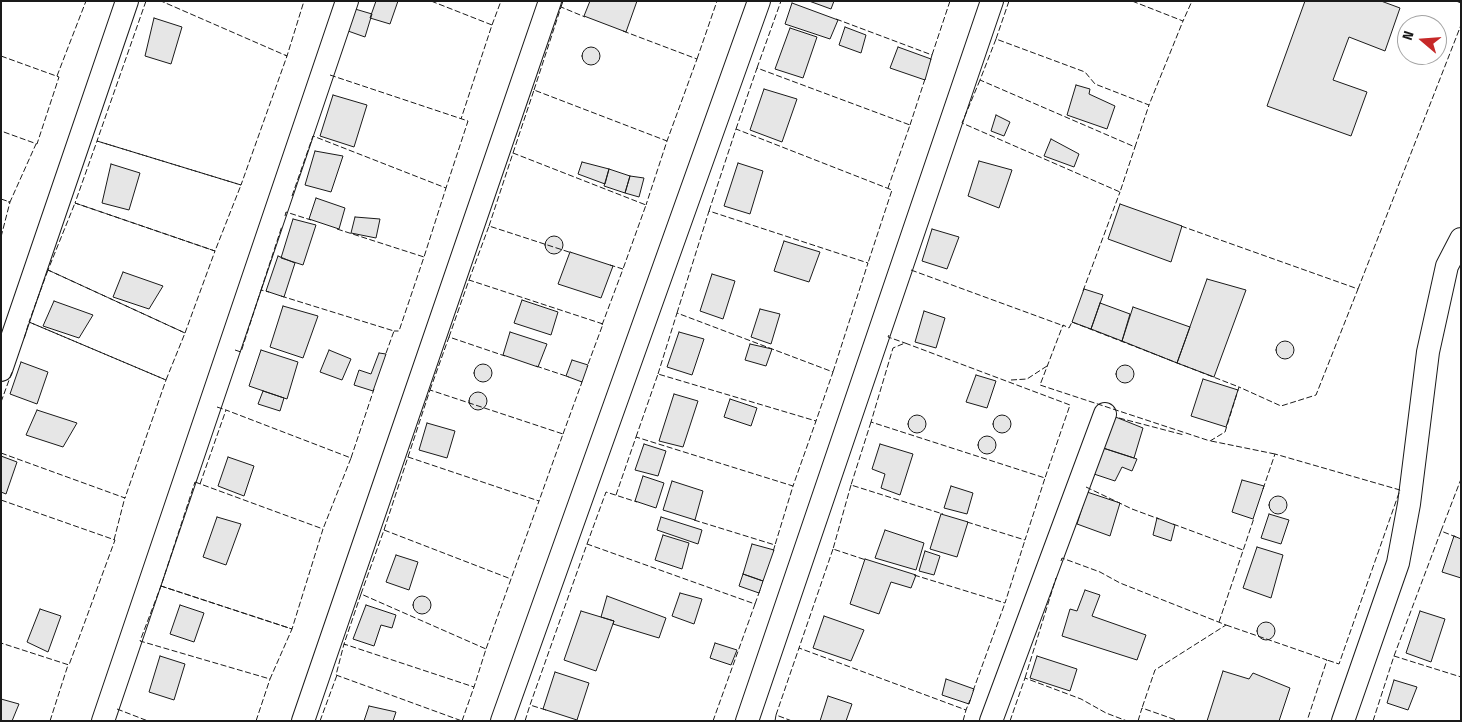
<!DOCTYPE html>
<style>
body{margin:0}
#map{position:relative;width:1462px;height:722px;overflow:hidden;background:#fff;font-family:"Fira Sans Condensed",sans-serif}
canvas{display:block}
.frame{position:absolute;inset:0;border:2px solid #1a1a1a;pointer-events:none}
.north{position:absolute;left:1397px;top:15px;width:50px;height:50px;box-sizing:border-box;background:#fff;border:1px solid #a3a3a3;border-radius:50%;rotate:288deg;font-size:14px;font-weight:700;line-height:20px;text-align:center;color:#1a1a1a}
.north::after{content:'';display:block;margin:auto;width:18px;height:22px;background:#c62828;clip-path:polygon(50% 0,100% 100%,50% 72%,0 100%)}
</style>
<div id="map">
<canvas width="1462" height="722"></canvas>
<div class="frame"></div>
<div class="north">N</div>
</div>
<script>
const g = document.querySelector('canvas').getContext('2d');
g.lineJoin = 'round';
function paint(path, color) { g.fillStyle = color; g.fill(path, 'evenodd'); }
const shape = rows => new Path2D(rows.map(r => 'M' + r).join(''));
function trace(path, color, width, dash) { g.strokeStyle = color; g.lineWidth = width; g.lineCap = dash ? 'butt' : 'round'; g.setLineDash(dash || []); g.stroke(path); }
const building = shape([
 [376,1,398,1,390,24,370,18,376,1],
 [590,1,637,1,626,32,584,16,590,1],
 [809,1,834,1,831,9,809,1],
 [1305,1,1381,1,1400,8,1385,51,1349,37,1333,80,1367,92,1351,136,1267,106,1305,1],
 [792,3,838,20,830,39,785,24,792,3],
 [355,9,372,14,365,37,348,31,355,9],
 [154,18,182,27,171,64,145,56,154,18],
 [845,27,866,35,861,53,839,45,845,27],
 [790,28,817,37,803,78,775,69,790,28],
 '582 56a9 9 0 1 1 18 0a9 9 0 1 1-18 0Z',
 [898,47,931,59,925,80,890,68,898,47],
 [1076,85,1090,89,1089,94,1115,106,1107,129,1067,115,1076,85],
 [764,89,797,99,782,142,750,130,764,89],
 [333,95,367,105,354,147,320,136,333,95],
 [996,115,1010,122,1004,136,991,131,996,115],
 [1051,139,1079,154,1074,167,1044,156,1051,139],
 [315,151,343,156,331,192,305,185,315,151],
 [979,161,1012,170,999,208,968,196,979,161],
 [582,162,609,169,605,184,578,174,582,162],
 [738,163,763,171,750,214,724,206,738,163],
 [111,164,140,173,129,210,102,203,111,164],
 [609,169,630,176,625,193,604,186,609,169],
 [630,176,644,178,639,197,625,193,630,176],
 [316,198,345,208,339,229,309,219,316,198],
 [1120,204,1182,226,1171,262,1108,239,1120,204],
 [355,217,380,219,376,238,351,233,355,217],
 [293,219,316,225,303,265,281,258,293,219],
 [932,229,959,237,947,269,922,261,932,229],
 '545 245a9 9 0 1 1 18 0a9 9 0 1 1-18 0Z',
 [784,241,820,252,809,282,774,271,784,241],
 [570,252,613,266,601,298,558,284,570,252],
 [278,256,295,263,284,297,266,291,278,256],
 [123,272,163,286,149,309,113,297,123,272],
 [712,274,735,281,723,319,700,311,712,274],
 [1207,279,1246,290,1214,377,1177,363,1207,279],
 [1084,289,1103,295,1091,329,1072,322,1084,289],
 [522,300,558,312,551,335,514,323,522,300],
 [54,301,93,315,79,338,43,326,54,301],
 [1100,303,1130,314,1122,341,1091,329,1100,303],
 [283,306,318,316,303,358,270,347,283,306],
 [1133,307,1190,327,1177,363,1122,341,1133,307],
 [760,309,780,314,771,344,751,337,760,309],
 [924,311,945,318,936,348,915,342,924,311],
 [510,332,547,344,538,367,503,355,510,332],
 [679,332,704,339,692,375,667,367,679,332],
 '1276 350a9 9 0 1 1 18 0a9 9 0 1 1-18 0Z',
 [750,344,772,349,766,366,745,360,750,344],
 [261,350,298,362,287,399,249,386,261,350],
 [329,350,351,359,342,380,320,372,329,350],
 [379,353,386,354,373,391,354,385,359,370,371,374,379,353],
 [572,360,588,365,582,382,566,376,572,360],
 [21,362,48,372,37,404,10,394,21,362],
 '474 373a9 9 0 1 1 18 0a9 9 0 1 1-18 0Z',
 '1116 374a9 9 0 1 1 18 0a9 9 0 1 1-18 0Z',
 [976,375,996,381,987,408,966,402,976,375],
 [1203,379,1238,390,1226,427,1191,416,1203,379],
 [263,391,284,398,280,411,258,404,263,391],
 '469 401a9 9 0 1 1 18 0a9 9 0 1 1-18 0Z',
 [674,394,698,401,683,447,659,441,674,394],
 [730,399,757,408,751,426,724,417,730,399],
 [37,410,77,423,63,447,26,435,37,410],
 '908 424a9 9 0 1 1 18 0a9 9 0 1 1-18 0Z',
 '993 424a9 9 0 1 1 18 0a9 9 0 1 1-18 0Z',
 [1113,416,1143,428,1134,458,1103,448,1113,416],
 [427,423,455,431,447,458,419,450,427,423],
 '978 445a9 9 0 1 1 18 0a9 9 0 1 1-18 0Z',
 [644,444,666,451,658,476,635,470,644,444],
 [880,444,913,454,900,495,881,488,885,474,872,469,880,444],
 [1103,448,1137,459,1132,471,1122,467,1115,481,1094,474,1103,448],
 [1,456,17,462,6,494,1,492,1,456],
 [228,457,254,466,244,496,218,486,228,457],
 [643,476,664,483,656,508,635,501,643,476],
 [1242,480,1264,486,1253,519,1232,512,1242,480],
 [672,481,703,491,695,520,663,510,672,481],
 [951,486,973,493,967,514,944,508,951,486],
 [1087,492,1120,503,1110,536,1077,524,1087,492],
 '1269 505a9 9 0 1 1 18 0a9 9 0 1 1-18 0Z',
 [941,514,968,522,957,557,930,549,941,514],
 [1269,514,1289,520,1281,544,1261,538,1269,514],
 [217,517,241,524,226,565,203,557,217,517],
 [661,517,702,530,698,544,657,530,661,517],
 [1157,518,1175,525,1171,541,1153,535,1157,518],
 [885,530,924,543,916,570,875,558,885,530],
 [663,535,689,543,682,569,655,560,663,535],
 [1454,536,1461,539,1461,578,1442,572,1454,536],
 [752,544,774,550,763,581,743,574,752,544],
 [1257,547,1283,555,1271,598,1243,588,1257,547],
 [925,551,940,556,934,575,919,571,925,551],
 [396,555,418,562,409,590,386,582,396,555],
 [865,559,916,575,911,588,891,582,879,614,850,604,865,559],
 [743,574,763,581,759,593,739,586,743,574],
 [1085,590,1100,595,1092,616,1146,635,1137,660,1062,636,1070,609,1077,611,1085,590],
 [680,593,702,599,694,624,672,616,680,593],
 '413 605a9 9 0 1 1 18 0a9 9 0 1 1-18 0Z',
 [607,596,666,618,659,638,613,624,614,621,601,617,607,596],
 [180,605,204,613,194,642,170,634,180,605],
 [366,605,396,615,392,628,381,625,374,646,353,639,366,605],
 [40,609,61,616,48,652,27,642,40,609],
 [581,611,614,621,596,671,564,660,581,611],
 [1420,611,1445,619,1431,662,1406,653,1420,611],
 [824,616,864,630,851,661,813,648,824,616],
 '1257 631a9 9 0 1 1 18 0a9 9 0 1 1-18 0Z',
 [715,643,737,650,731,665,710,658,715,643],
 [160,656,185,664,174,700,149,692,160,656],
 [1037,656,1077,669,1070,691,1030,678,1037,656],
 [1223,671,1249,679,1253,673,1290,688,1279,721,1207,721,1223,671],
 [555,672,589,683,577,720,543,709,555,672],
 [946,679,974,689,969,704,942,695,946,679],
 [1394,680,1417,687,1408,710,1387,703,1394,680],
 [828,696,852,704,846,721,820,721,828,696],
 [1,699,19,704,12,721,1,721,1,699],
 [369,706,396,712,393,721,364,721,369,706]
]);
const minor = shape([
 [1,370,127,1],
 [103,721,347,1],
 [303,721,550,1],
 [502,721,759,1],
 [747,721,992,1],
 [991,721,1105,414],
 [1343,721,1398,563,1409,504,1428,352,1447,266,1461,239]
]);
const fence = shape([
 [146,1,97,141,241,185,287,56,161,1],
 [431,1,492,25,461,119],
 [1009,1,996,39,1085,72,1095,84,1149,105,1183,21],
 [1132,1,1183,21,1192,1],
 [1456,1,1461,3],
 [561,7,563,1],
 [836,19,932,55,930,62],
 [492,25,501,1],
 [623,31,697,59,667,141],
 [996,39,980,80,1135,147,1149,105],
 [285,55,287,56,304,1],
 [932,55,950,1],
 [1,56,59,77,37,144,1,131],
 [697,59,717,1],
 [757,68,781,1],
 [330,75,468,121,446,188],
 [57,76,86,1],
 [980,80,962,123,1120,192,1135,147],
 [534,90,561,7,585,17],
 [910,125,925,79],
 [736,129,757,68,910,125,888,188],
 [97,141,241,185,215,251,75,203,97,141],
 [513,153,534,90,667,141,646,205],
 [292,196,313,136,446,188,424,257],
 [1,199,10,202,36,144],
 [75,203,215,251,185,333,48,270,75,203],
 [709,211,736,129,892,190,868,263],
 [285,216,286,212,311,220],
 [489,226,513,153,646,205,623,269],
 [1181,226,1358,289,1316,395,1281,406,1239,387],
 [337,229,424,257,399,331,394,331],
 [1,237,10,202,8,202],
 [48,270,185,333,166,380,29,322,48,270],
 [911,270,1064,326],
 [469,280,489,226,572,253],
 [1358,289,1461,25],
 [261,290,282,226],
 [1083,291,1120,192],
 [281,296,394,331,385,356],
 [677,313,709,211,868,263,833,372],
 [1072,322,1239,387,1225,432,1210,441,1040,385,1063,325,1069,328,1072,322],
 [602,325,623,269,610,265],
 [889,335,888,337,905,343],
 [449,337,469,280,603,324,587,367],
 [905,343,1070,405,1045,478,871,422,893,348,905,343],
 [235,350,241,352,261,290,269,292],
 [536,366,569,377],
 [658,374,677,313,833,372,816,421],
 [1011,380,1027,379,1047,366],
 [430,390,449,337,505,356],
 [1,402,12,372],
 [217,407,226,410],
 [1119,418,1184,435],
 [871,422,851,485,943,514],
 [563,434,582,382,579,381],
 [636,437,658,374,816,421,793,486],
 [1211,441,1275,454],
 [1,453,125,498,166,380,29,322,24,339],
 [408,457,430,390,563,434,539,501],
 [351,458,374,389],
 [195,482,323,529,292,629,161,586,195,482],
 [200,484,226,410,351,458,323,529],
 [851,485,833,549,866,560],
 [1086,487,1132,509,1159,519],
 [1263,489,1275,454,1400,490,1339,664,1327,660],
 [616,495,636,437,793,486,775,545],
 [1,500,115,540,69,665,1,643],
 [694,520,775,545,773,552],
 [967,522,1025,540,1045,478],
 [1173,524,1243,550],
 [384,530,408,457,539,501,511,579],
 [1441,531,1461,479],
 [114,540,125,497],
 [587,544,606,492,637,502],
 [833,549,799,648,966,710,970,700],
 [1061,561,1062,558,1100,572,1120,583,1226,625,1155,670,1142,708],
 [914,575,1005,603,1025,540],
 [161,586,292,629,270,679,140,641,161,586],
 [361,594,384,530,511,579,486,649],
 [755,604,760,590],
 [1219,622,1254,518],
 [1226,625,1327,660,1307,721],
 [346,645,344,644,336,675,462,721],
 [1394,656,1441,531,1456,537],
 [1025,678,1056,578],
 [973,691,1005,603],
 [117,709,148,721],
 [546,710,530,705,587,544,755,604,713,721],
 [50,721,68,665],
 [256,721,270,679],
 [320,721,337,675],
 [462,721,474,687,486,649,361,594,344,644,474,687],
 [525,721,530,705],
 [775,721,776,715],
 [792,721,776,715,799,648],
 [963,721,966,710],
 [1010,721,1025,678,1081,699,1106,713,1127,721],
 [1138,721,1142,708,1179,721],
 [1373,721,1394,656,1461,677]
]);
paint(building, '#e6e6e6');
trace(building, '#1a1a1a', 1);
trace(minor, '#1a1a1a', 24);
trace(minor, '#fff', 22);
trace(fence, '#1a1a1a', 1, [6, 2.5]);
</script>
